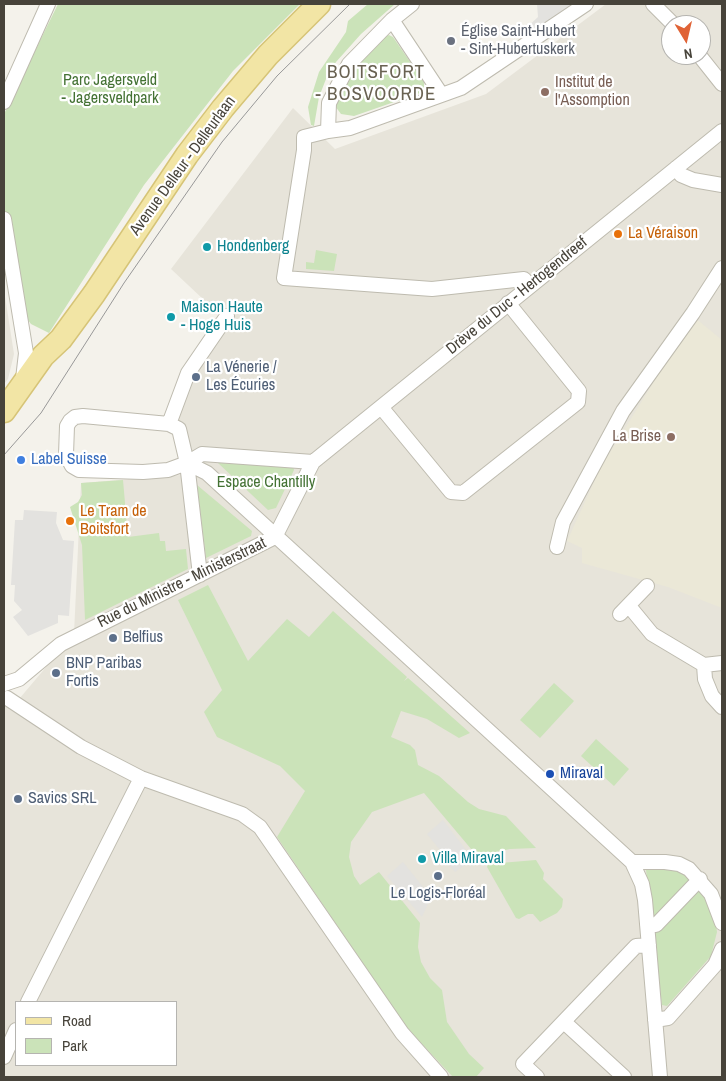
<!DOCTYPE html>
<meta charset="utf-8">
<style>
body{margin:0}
#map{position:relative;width:726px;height:1081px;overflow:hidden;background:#f4f2eb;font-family:"Archivo Narrow",sans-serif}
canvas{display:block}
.frame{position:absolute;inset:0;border:5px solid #47433a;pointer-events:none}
.legend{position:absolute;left:15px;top:1001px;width:162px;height:65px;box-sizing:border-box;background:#fff;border:1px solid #b5b4b0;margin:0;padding:6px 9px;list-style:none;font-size:15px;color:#47433a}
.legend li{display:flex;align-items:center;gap:10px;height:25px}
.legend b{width:25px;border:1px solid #b5b4b0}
.north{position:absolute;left:661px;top:15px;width:50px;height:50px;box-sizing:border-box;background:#fff;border:1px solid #b5b4b0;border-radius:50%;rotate:171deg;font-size:14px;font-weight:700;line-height:20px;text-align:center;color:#47433a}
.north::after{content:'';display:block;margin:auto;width:18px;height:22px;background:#e06336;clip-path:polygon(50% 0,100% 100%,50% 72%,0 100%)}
</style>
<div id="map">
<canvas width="726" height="1081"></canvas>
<div class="frame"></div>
<ul class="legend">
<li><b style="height:6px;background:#f2e5a5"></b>Road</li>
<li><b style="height:14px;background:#cbe3b9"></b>Park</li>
</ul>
<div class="north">N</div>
</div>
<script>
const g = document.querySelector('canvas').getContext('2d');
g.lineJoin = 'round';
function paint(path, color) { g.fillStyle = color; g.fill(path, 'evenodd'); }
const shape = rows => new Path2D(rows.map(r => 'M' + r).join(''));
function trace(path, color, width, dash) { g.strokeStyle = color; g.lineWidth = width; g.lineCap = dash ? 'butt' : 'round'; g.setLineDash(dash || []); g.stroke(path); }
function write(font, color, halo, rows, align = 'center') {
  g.font = font + ' "Archivo Narrow",sans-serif'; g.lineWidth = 4.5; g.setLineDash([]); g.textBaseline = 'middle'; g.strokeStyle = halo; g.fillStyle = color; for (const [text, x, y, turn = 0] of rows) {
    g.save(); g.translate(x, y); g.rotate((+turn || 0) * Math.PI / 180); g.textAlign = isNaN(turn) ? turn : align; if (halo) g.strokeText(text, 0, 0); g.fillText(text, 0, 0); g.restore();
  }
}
const residential = shape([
 [606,4,722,4,722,1077,4,1077,4,700,14,705,74,634,81,483,194,474,169,415,220,315,171,269,293,108,335,149,486,94],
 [671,25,701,25,701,55,671,55],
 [16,1002,176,1002,176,1065,16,1065],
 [4,290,14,354,8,379,4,384]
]);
const education = shape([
 [694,317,722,340,722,608,668,587,582,563,582,548,567,541,601,467]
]);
const green = shape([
 [58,4,300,4,233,71,144,185,49,333,31,324,18,307,4,204,4,114],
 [368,4,395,4,361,34,336,62,326,79,319,97,314,126,311,125,308,107,319,72,346,32,348,21],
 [389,35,393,37,424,82,424,89,420,93,354,116,341,114,335,106,346,76,386,36],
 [316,250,337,254,334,271,306,269,306,262,314,263],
 [218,463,293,466,294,470,276,508,268,510],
 [123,480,128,537,159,533,160,541,165,541,166,551,186,549,188,569,85,620,82,545,70,507,78,502,82,495,81,483],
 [197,485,252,531,251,536,206,558],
 [208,585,248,661,287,619,309,637,333,611,407,677,404,681,408,678,470,733,459,738,427,719,401,711,391,737,410,745,415,750,418,765,439,776,468,802,479,809,506,816,536,848,510,849,477,856,424,793,372,812,351,842,349,857,354,876,360,885,379,872,420,923,418,947,421,962,430,978,442,990,447,1022,469,1054,484,1068,476,1077,453,1077,407,1028,277,837,305,791,280,766,217,737,204,712,222,690,178,600],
 [554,683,574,701,540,738,520,720],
 [596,739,629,769,614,786,581,756],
 [536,860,544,873,543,879,563,899,562,907,557,913,540,922,533,914,528,914,519,919,516,918,487,867,488,864],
 [666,867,683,872,699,887,713,905,717,932,711,956,667,1006,662,1005,646,870]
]);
const parking = shape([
 [537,4,579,4,537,32,523,31,538,17],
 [24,510,57,512,56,523,63,540,74,541,69,616,58,615,58,623,28,636,13,617,22,610,14,601,15,585,11,585,15,520,23,520],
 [443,820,473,859,455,872,438,852,440,850,427,834],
 [403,862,431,897,422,917,387,876]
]);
const minor = shape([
 [412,4,392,20,349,64,329,103,328,131,350,128,461,88,586,4],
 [653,4,674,25],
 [392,20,441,94],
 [699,55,722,84],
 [4,102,48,4],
 [328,131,304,137,304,150,284,278,432,289,524,279,529,285],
 [676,168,681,175,693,180,722,185],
 [4,219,26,353,23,379],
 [381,407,451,492,463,493,578,402,579,391,508,303],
 [169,424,188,373,227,316],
 [187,463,207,473,632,862,642,884,645,900,660,1077],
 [275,537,313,462,722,131],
 [557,547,563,522,623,411,693,313,722,268],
 [200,575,187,463,179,429,169,424,83,416,75,417,70,421,67,426,66,455,72,466,79,470,143,472,168,470,187,463,202,454,313,462],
 [629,606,652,634,704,665,722,663],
 [620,614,647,586],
 [704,665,705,679,712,696,722,707],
 [4,684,19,679,61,644,275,537],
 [7,698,81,747,141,778,242,814,260,827,402,1033,441,1077],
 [632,862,665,862,679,864,689,869,711,894,722,923],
 [647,925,656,925,700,879],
 [28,1002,141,778],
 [655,1020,668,1018,715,965,722,949],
 [564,1022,624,1077],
 [4,1057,16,1030],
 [537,1077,523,1064,636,946,649,945]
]);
const primary = shape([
 [4,411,43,356,61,339,94,294,187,155,223,108,268,55,319,4]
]);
const tram = shape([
 [4,455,41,413,124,283,222,142,277,76,350,4]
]);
const markers = [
 [451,41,5,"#6b7280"],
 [545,92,5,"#8d6e63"],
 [618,234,5,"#e8710a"],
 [207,247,5,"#0f9aa8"],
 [171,317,5,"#0f9aa8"],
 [196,377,5,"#5c6f8a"],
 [671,437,5,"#8d6e63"],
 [21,460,5,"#3f7fe0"],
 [70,521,5,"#e8710a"],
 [113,638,5,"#5c6f8a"],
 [56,673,5,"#5c6f8a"],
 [550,774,5,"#1a4fb4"],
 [18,799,5,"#5c6f8a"],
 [422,859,5,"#0f9aa8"],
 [438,876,5,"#5c6f8a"]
];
const worshipNames = [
 ["Église Saint-Hubert",461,32],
 ["- Sint-Hubertuskerk",461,50]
];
const parkNames = [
 ["Parc Jagersveld",110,81],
 ["- Jagersveldpark",110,99],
 ["Espace Chantilly",266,483]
];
const educationNames = [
 ["Institut de",555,83],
 ["l'Assomption",555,101],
 ["La Brise",661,437,"right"]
];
const streetNames = [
 ["Avenue Delleur - Delleurlaan",183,166,-54],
 ["Drève du Duc - Hertogendreef",517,296,-39],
 ["Rue du Ministre - Ministerstraat",182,583,-26]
];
const foodNames = [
 ["La Véraison",628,234],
 ["Le Tram de",80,512],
 ["Boitsfort",80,530]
];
const cultureNames = [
 ["Hondenberg",217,247],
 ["Maison Haute",181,308],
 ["- Hoge Huis",181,326],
 ["Villa Miraval",432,859]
];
const serviceNames = [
 ["La Vénerie /",206,368],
 ["Les Écuries",206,386],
 ["Belfius",123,638],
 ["BNP Paribas",66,664],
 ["Fortis",66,682],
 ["Savics SRL",28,799],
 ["Le Logis-Floréal",438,894,"center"]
];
const shopNames = [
 ["Label Suisse",31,460]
];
const transitNames = [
 ["Miraval",560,774]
];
const quarterNames = [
 ["BOITSFORT",376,73],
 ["- BOSVOORDE",376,95]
];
paint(residential, '#e7e4da');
paint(education, '#ebe8d7');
paint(green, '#cbe3b9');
paint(parking, '#e3e2df');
trace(minor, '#bebbaf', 16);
trace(primary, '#d6c477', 25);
trace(minor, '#fff', 14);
trace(primary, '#f2e5a5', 22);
trace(tram, '#989898', 1);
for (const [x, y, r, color] of markers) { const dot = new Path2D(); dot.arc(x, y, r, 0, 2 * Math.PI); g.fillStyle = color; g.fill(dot); trace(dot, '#fff', 2); }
write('16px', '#5b616d', '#fff', worshipNames, 'left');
write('16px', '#447234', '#fff', parkNames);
write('16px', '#785e54', '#fff', educationNames, 'left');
write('16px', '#47433a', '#fff', streetNames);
write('16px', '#c56008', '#fff', foodNames, 'left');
write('16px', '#0d838f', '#fff', cultureNames, 'left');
write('16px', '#4e5e75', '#fff', serviceNames, 'left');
write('16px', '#366cbe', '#fff', shopNames, 'left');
write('16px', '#164399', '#fff', transitNames, 'left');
g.letterSpacing = '1px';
write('19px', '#696252', '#fff', quarterNames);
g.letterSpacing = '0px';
</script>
